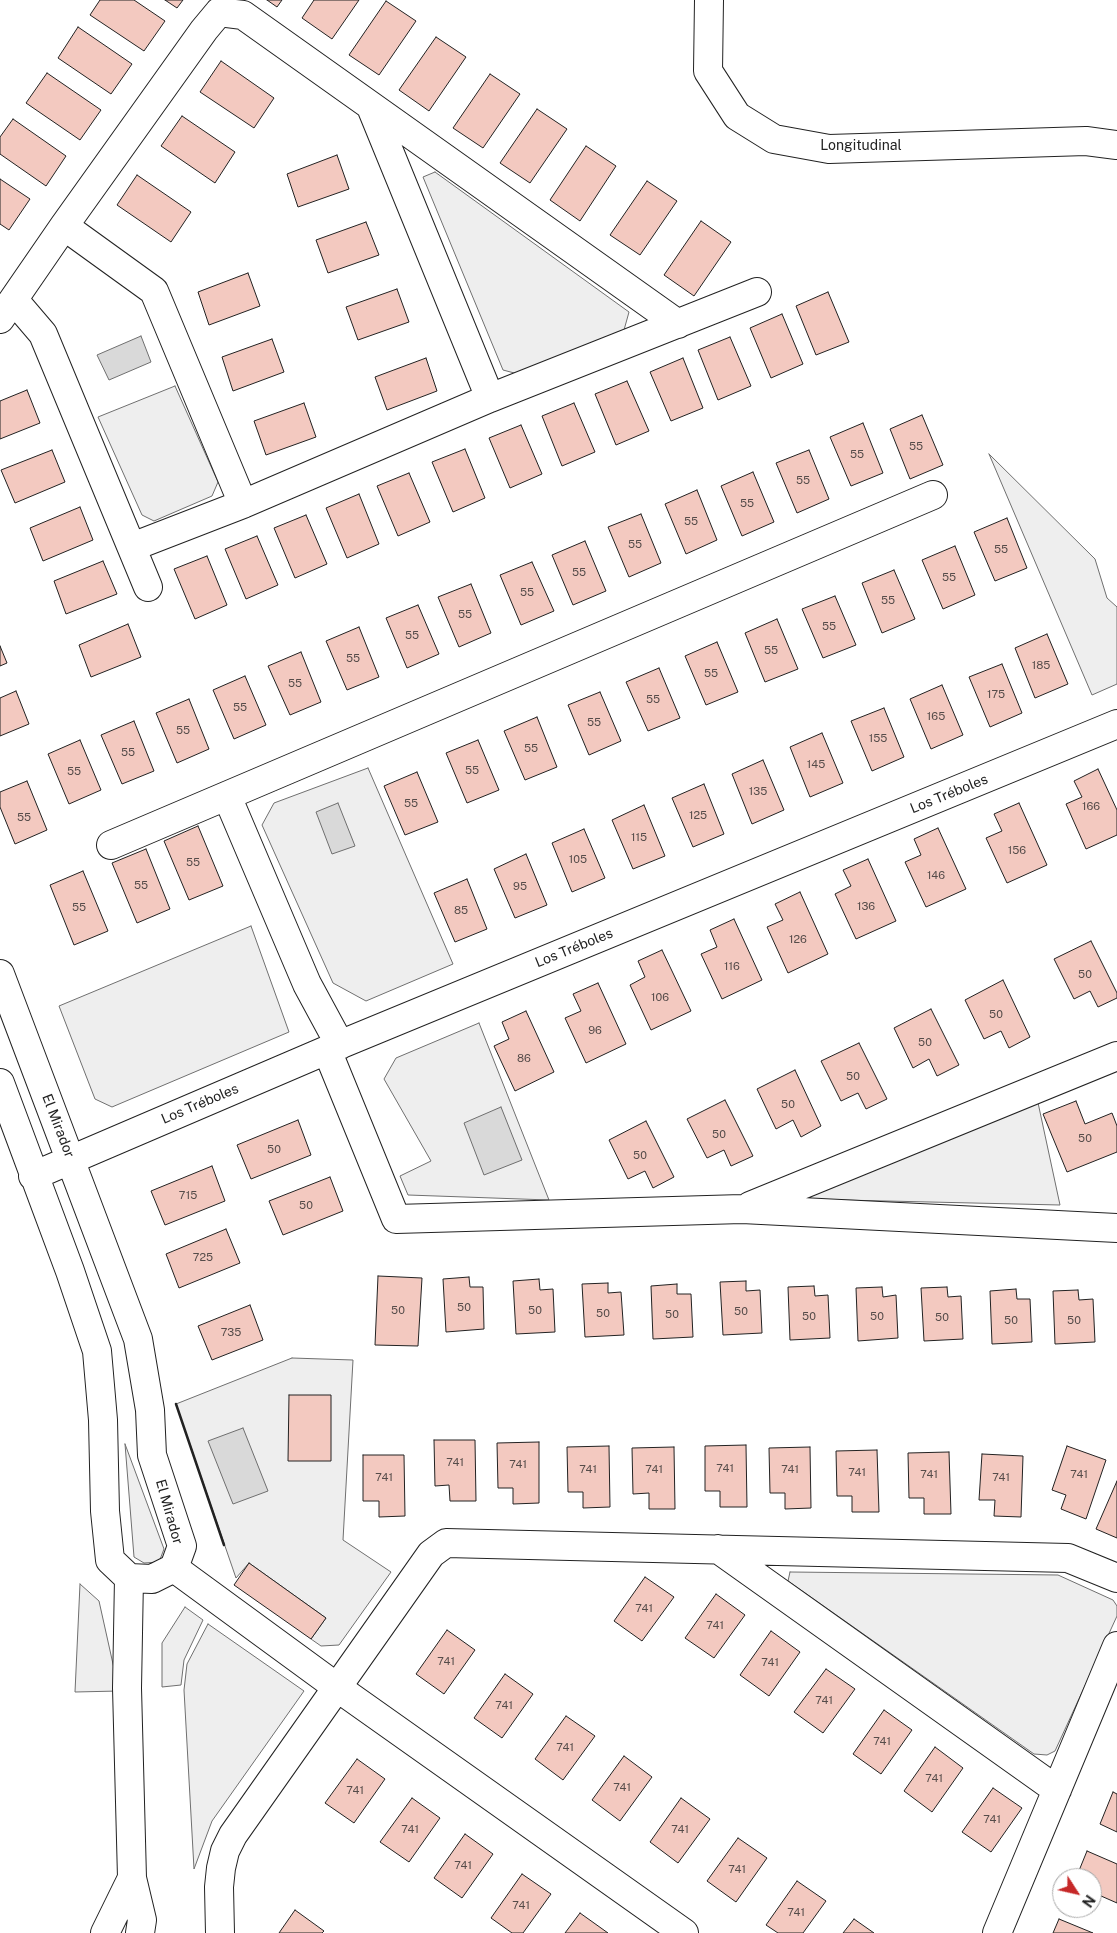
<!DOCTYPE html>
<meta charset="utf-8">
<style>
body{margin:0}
#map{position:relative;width:1117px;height:1933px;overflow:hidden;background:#fff;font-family:"Public Sans",sans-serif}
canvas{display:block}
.north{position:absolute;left:1052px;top:1868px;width:50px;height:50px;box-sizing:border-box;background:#fff;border:1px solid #a7a7a7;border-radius:50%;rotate:125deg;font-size:14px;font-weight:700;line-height:20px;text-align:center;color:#222}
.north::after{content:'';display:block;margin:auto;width:18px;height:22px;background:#c62828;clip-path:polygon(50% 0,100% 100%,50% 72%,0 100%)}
</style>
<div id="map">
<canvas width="1117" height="1933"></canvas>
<div class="north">N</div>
</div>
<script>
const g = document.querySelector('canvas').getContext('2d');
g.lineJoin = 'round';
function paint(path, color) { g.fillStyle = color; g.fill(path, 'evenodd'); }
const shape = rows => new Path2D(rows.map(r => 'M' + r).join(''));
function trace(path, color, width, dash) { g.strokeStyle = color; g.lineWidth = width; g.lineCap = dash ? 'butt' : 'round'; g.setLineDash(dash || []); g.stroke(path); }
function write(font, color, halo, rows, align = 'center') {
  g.font = font + ' "Public Sans",sans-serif'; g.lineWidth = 4; g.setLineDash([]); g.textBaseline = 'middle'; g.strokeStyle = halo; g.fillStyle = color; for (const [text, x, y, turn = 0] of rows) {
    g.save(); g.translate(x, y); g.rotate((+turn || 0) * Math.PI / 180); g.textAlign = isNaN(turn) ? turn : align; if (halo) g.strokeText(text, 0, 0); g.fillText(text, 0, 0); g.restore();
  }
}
const green = shape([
 [435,172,629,312,624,330,518,374,503,370,423,177,435,172],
 [175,386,218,482,212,496,154,521,142,515,98,417,175,386],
 [989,454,1095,559,1107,598,1117,607,1117,684,1092,695,989,454],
 [368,768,453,964,366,1001,333,983,262,825,274,803,368,768],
 [251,926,289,1032,112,1107,95,1099,59,1006,251,926],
 [479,1023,549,1200,408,1195,400,1176,431,1161,384,1079,396,1058,479,1023],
 [1037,1098,1060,1205,799,1199,1037,1098],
 [292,1358,353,1360,343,1540,391,1572,339,1645,321,1646,311,1639,326,1618,249,1563,236,1578,176,1404,292,1358],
 [125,1444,164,1549,159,1562,144,1563,134,1557,125,1444],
 [790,1572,1058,1575,1113,1600,1117,1606,1117,1616,1055,1751,1047,1755,1034,1754,788,1581,790,1572],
 [80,1584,99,1601,119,1691,75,1692,80,1584],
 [185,1607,203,1620,184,1660,181,1685,162,1687,162,1643,185,1607],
 [208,1624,304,1691,212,1821,194,1869,184,1690,187,1664,208,1624]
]);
const water = shape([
 [141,336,151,362,109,380,97,355,141,336],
 [338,803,355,846,332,854,316,812,338,803],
 [501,1107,522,1160,484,1175,464,1123,501,1107],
 [243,1428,268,1491,233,1504,208,1441,243,1428]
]);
const building = shape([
 [100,0,134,0,165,21,144,51,90,15,100,0],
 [165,0,183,0,177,8,165,0],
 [267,0,282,0,277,7,267,0],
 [314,0,359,0,332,39,302,18,314,0],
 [386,1,416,21,379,75,349,55,386,1],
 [78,27,132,64,111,94,58,58,78,27],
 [436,37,466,57,429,111,399,90,436,37],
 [221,61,274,98,254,128,200,92,221,61],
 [47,73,101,110,80,140,26,103,47,73],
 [490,74,520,94,483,148,453,128,490,74],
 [537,109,567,129,530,183,500,163,537,109],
 [182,116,235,152,215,183,161,146,182,116],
 [13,119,66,156,46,186,0,154,0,137,13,119],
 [586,146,616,166,580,221,550,200,586,146],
 [337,155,349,189,298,207,287,174,337,155],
 [137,175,191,212,171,242,117,205,137,175],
 [0,179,30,199,9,230,0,224,0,179],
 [647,181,677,201,640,255,610,235,647,181],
 [701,221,731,242,694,296,664,275,701,221],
 [366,222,379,255,328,273,316,240,366,222],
 [248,273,260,306,209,325,198,292,248,273],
 [397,289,409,322,358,340,346,307,397,289],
 [828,292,849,342,816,355,796,306,828,292],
 [782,314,803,364,771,378,750,328,782,314],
 [730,337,751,386,718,400,698,350,730,337],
 [272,339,284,372,233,391,222,357,272,339],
 [426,358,437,391,387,410,375,377,426,358],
 [683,358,703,408,671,421,650,372,683,358],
 [627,381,649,431,616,445,595,394,627,381],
 [27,390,40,423,0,439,0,401,27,390],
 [304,403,316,437,266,455,254,421,304,403],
 [574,403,595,452,562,466,542,416,574,403],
 [922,415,943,465,910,479,890,429,922,415],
 [863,423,883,473,851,486,830,437,863,423],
 [521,425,542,474,510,488,489,438,521,425],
 [465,449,485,498,453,512,432,462,465,449],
 [52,450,65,482,15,503,1,470,52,450],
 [809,450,829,499,797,513,776,463,809,450],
 [753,472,774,522,742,536,721,486,753,472],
 [409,473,430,522,398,536,377,486,409,473],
 [697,490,717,540,686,554,665,504,697,490],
 [359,494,379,544,347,558,326,508,359,494],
 [80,507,93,540,43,561,30,528,80,507],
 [641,514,661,563,629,577,608,527,641,514],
 [306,515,327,564,295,578,274,528,306,515],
 [1007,518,1027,568,995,581,974,532,1007,518],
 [257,536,278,585,246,599,225,549,257,536],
 [585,541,606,591,573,605,552,555,585,541],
 [955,546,975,595,943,609,922,560,955,546],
 [207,556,227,605,195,619,174,569,207,556],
 [103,561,117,594,66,614,54,581,103,561],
 [532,562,554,611,521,625,500,575,532,562],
 [894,570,915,619,882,633,862,583,894,570],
 [471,584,491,633,459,647,438,597,471,584],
 [835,596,856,645,823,658,802,609,835,596],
 [418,605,439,654,407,668,386,618,418,605],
 [777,619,798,669,765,682,745,633,777,619],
 [128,624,141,657,91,677,79,645,128,624],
 [359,627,379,677,347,690,326,641,359,627],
 [1047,634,1068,684,1035,698,1015,648,1047,634],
 [717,642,738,692,706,705,685,656,717,642],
 [0,646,7,663,0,666,0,646],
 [301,652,321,702,290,715,268,666,301,652],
 [1002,664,1022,713,990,727,969,677,1002,664],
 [659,668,680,718,648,731,626,682,659,668],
 [245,676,266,725,234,739,213,690,245,676],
 [942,685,963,735,931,749,910,699,942,685],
 [16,691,29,724,0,736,0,698,16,691],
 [600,692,621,741,589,755,568,705,600,692],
 [189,699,209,749,177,763,156,713,189,699],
 [884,708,904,757,872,771,851,721,884,708],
 [537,717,557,767,525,780,504,731,537,717],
 [134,721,154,771,122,784,101,735,134,721],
 [822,733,843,783,810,797,790,747,822,733],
 [80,740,101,790,69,804,48,754,80,740],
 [478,740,499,790,467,803,446,753,478,740],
 [763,760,784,810,752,824,732,774,763,760],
 [1098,769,1117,810,1117,835,1086,849,1066,804,1082,797,1074,781,1098,769],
 [417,772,438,822,405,835,384,786,417,772],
 [27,781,47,830,15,844,0,807,0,792,27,781],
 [704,784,724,834,693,847,672,798,704,784],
 [1019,803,1047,865,1007,883,986,838,1002,831,994,814,1019,803],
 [644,805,665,856,633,869,612,820,644,805],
 [198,826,223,886,189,900,164,841,198,826],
 [938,828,966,889,926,907,905,862,921,855,914,839,938,828],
 [584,829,605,878,572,892,552,843,584,829],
 [146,849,170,909,137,923,112,863,146,849],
 [526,854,547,905,515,918,494,869,526,854],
 [868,859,896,921,856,939,835,894,851,886,843,870,868,859],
 [83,871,108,931,74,945,50,885,83,871],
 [467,879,487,929,455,942,434,893,467,879],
 [800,892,828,954,788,973,767,927,783,920,775,904,800,892],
 [734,919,762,980,722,999,701,954,717,947,710,930,734,919],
 [1091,941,1117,993,1117,998,1098,1007,1090,991,1074,999,1054,959,1091,941],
 [662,950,691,1011,651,1030,630,985,645,977,638,961,662,950],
 [1003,980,1030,1037,1009,1048,1001,1031,984,1039,965,1000,1003,980],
 [598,983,626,1044,586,1063,565,1018,581,1011,573,994,598,983],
 [931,1009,959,1065,937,1076,929,1059,913,1068,894,1028,931,1009],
 [526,1011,554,1072,515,1091,494,1046,509,1039,502,1022,526,1011],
 [859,1043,887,1099,866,1109,858,1093,841,1101,821,1061,859,1043],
 [795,1070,821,1126,801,1137,793,1120,776,1129,757,1089,795,1070],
 [725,1100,753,1156,731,1166,724,1150,707,1158,687,1119,725,1100],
 [1076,1101,1085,1124,1112,1113,1117,1126,1117,1152,1067,1172,1043,1114,1076,1101],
 [298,1120,311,1155,251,1179,237,1145,298,1120],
 [646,1121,674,1177,653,1188,645,1171,628,1179,609,1140,646,1121],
 [212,1166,225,1201,165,1225,151,1191,212,1166],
 [330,1177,343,1211,283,1235,269,1201,330,1177],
 [226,1229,240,1263,179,1288,166,1254,226,1229],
 [378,1276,422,1278,418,1346,375,1345,378,1276],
 [469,1277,470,1287,483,1287,484,1329,446,1332,443,1279,469,1277],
 [539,1279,540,1290,553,1289,555,1332,516,1334,513,1281,539,1279],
 [746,1281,746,1291,760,1290,762,1333,723,1335,720,1282,746,1281],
 [608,1283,608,1293,621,1292,624,1335,585,1337,582,1284,608,1283],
 [677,1284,677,1294,691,1294,693,1337,653,1339,651,1286,677,1284],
 [814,1286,815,1296,828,1295,830,1338,790,1340,788,1287,814,1286],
 [882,1287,883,1297,896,1295,898,1338,858,1341,856,1288,882,1287],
 [947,1287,948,1297,961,1296,963,1339,924,1341,921,1288,947,1287],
 [1016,1289,1017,1299,1030,1299,1032,1342,992,1344,990,1291,1016,1289],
 [1078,1290,1079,1300,1093,1299,1095,1342,1055,1344,1053,1291,1078,1290],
 [250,1305,263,1340,212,1360,198,1326,250,1305],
 [289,1395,331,1395,331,1461,288,1461,289,1395],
 [434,1440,475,1440,476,1501,450,1501,449,1485,435,1486,434,1440],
 [539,1442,539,1503,513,1504,513,1488,498,1488,497,1443,539,1442],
 [746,1445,747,1507,720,1507,720,1491,705,1491,705,1446,746,1445],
 [609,1446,610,1507,583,1508,583,1492,568,1492,567,1447,609,1446],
 [1067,1446,1106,1460,1086,1519,1061,1509,1066,1495,1052,1490,1067,1446],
 [674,1447,675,1509,649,1509,649,1493,633,1494,632,1448,674,1447],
 [810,1447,811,1508,785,1509,785,1493,770,1493,769,1448,810,1447],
 [877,1450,879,1512,852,1512,852,1496,837,1496,836,1451,877,1450],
 [949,1452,951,1514,924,1514,924,1498,909,1498,908,1453,949,1452],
 [982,1454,1023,1456,1021,1517,994,1516,995,1500,979,1500,982,1454],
 [363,1455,404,1455,405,1516,379,1517,379,1501,363,1501,363,1455],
 [1117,1481,1117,1538,1096,1529,1117,1481],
 [249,1563,326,1618,311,1639,234,1585,249,1563],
 [645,1577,674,1597,642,1641,614,1621,645,1577],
 [716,1594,745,1615,714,1658,685,1638,716,1594],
 [447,1630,475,1650,444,1694,416,1674,447,1630],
 [771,1631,800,1652,769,1696,740,1675,771,1631],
 [826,1669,855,1689,823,1733,794,1712,826,1669],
 [505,1674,533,1694,502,1738,474,1718,505,1674],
 [884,1710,912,1730,881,1774,853,1754,884,1710],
 [566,1716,595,1736,563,1780,535,1759,566,1716],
 [935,1747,963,1768,932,1812,904,1791,935,1747],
 [624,1756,652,1777,620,1821,592,1800,624,1756],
 [357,1759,385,1779,354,1823,325,1803,357,1759],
 [993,1788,1022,1808,991,1852,962,1832,993,1788],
 [1113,1792,1117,1794,1117,1832,1100,1824,1113,1792],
 [412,1798,440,1818,409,1862,380,1842,412,1798],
 [681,1798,710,1819,678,1863,650,1842,681,1798],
 [465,1834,493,1854,462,1898,434,1878,465,1834],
 [738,1838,767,1858,736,1902,707,1881,738,1838],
 [1087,1851,1117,1864,1117,1903,1092,1892,1092,1878,1076,1878,1087,1851],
 [522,1874,551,1894,523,1933,512,1933,491,1918,522,1874],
 [797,1881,826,1901,803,1933,778,1933,766,1925,797,1881],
 [295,1910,324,1931,322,1933,279,1933,295,1910],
 [580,1913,608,1933,565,1933,580,1913],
 [854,1919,874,1933,843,1933,854,1919],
 [1059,1919,1093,1933,1053,1933,1059,1919]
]);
const street = shape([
 [709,0,708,71,737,116,774,139,829,149,1086,141,1117,145],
 [371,107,490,398],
 [64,226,154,291,243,504],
 [14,300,43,334,148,587],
 [0,319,64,226,204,30,219,12,243,15,678,324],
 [132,547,243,504,490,398,757,292],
 [227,796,307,984,340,1045],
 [111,845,933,495],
 [0,974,138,1339,150,1410,152,1455,182,1546,174,1568,152,1579,129,1578,110,1560,105,1511,103,1420,97,1351,70,1271,0,1083],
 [327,1050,396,1219,742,1209,1117,1228],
 [33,1176,327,1050,1117,724],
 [750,1206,1117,1056],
 [718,1549,1057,1790],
 [174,1568,338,1688,684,1933],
 [129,1578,127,1688,132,1878,142,1920,140,1933],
 [105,1933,132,1878],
 [220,1933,219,1887,221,1868,225,1851,233,1835,431,1554,446,1543,1068,1558,1117,1578],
 [997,1933,1117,1646]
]);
const wall = shape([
 [176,1404,224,1545]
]);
const numberNames = [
 ["55",916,447],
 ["55",857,455],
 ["55",803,481],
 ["55",747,504],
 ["55",691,522],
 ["55",635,545],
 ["55",1001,550],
 ["55",579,573],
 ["55",949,578],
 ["55",527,593],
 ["55",888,601],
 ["55",465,615],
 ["55",829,627],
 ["55",412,636],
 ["55",771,651],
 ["55",353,659],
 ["185",1041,666],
 ["55",711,674],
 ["55",295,684],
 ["175",996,695],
 ["55",653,700],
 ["55",240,708],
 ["165",936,717],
 ["55",594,723],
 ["55",183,731],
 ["155",878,739],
 ["55",531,749],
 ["55",128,753],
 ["145",816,765],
 ["55",472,771],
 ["55",74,772],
 ["135",758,792],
 ["55",411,804],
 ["166",1091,807],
 ["125",698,816],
 ["55",24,818],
 ["115",639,838],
 ["156",1017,851],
 ["105",578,860],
 ["55",193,863],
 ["146",936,876],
 ["55",141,886],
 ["95",520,887],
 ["136",866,907],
 ["55",79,908],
 ["85",461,911],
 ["126",798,940],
 ["116",732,967],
 ["50",1085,975],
 ["106",660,998],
 ["50",996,1015],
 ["96",595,1031],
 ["50",925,1043],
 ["86",524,1059],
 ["50",853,1077],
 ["50",788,1105],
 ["50",719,1135],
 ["50",1085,1139],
 ["50",274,1150],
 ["50",640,1156],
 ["715",188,1196],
 ["50",306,1206],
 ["725",203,1258],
 ["50",464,1308],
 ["50",398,1311],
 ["50",535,1311],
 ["50",741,1312],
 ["50",603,1314],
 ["50",672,1315],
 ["50",809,1317],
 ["50",877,1317],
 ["50",942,1318],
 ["50",1011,1321],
 ["50",1074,1321],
 ["735",231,1333],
 ["741",455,1463],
 ["741",518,1465],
 ["741",725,1469],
 ["741",588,1470],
 ["741",654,1470],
 ["741",790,1470],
 ["741",857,1473],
 ["741",929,1475],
 ["741",1079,1475],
 ["741",384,1478],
 ["741",1001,1478],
 ["741",644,1609],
 ["741",715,1626],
 ["741",446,1662],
 ["741",770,1663],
 ["741",824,1701],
 ["741",504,1706],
 ["741",882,1742],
 ["741",565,1748],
 ["741",934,1779],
 ["741",622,1788],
 ["741",355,1791],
 ["741",992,1820],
 ["741",410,1830],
 ["741",680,1830],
 ["741",463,1866],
 ["741",737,1870],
 ["741",521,1906],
 ["741",796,1913]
];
const streetNames = [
 ["Longitudinal",861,146],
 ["Los Tréboles",949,794,-22],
 ["Los Tréboles",574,948,-22],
 ["Los Tréboles",200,1104,-23],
 ["El Mirador",58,1126,69],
 ["El Mirador",169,1512,74]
];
paint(green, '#eee');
trace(green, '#6f6f6f', 1);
paint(water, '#d9d9d9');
trace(water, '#6f6f6f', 1);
paint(building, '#f3c9c0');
trace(building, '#222', 1);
trace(street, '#222', 30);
trace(street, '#fff', 28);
trace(wall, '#222', 2.5);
write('11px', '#564c4a', null, numberNames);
write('14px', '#222', '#fff', streetNames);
</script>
